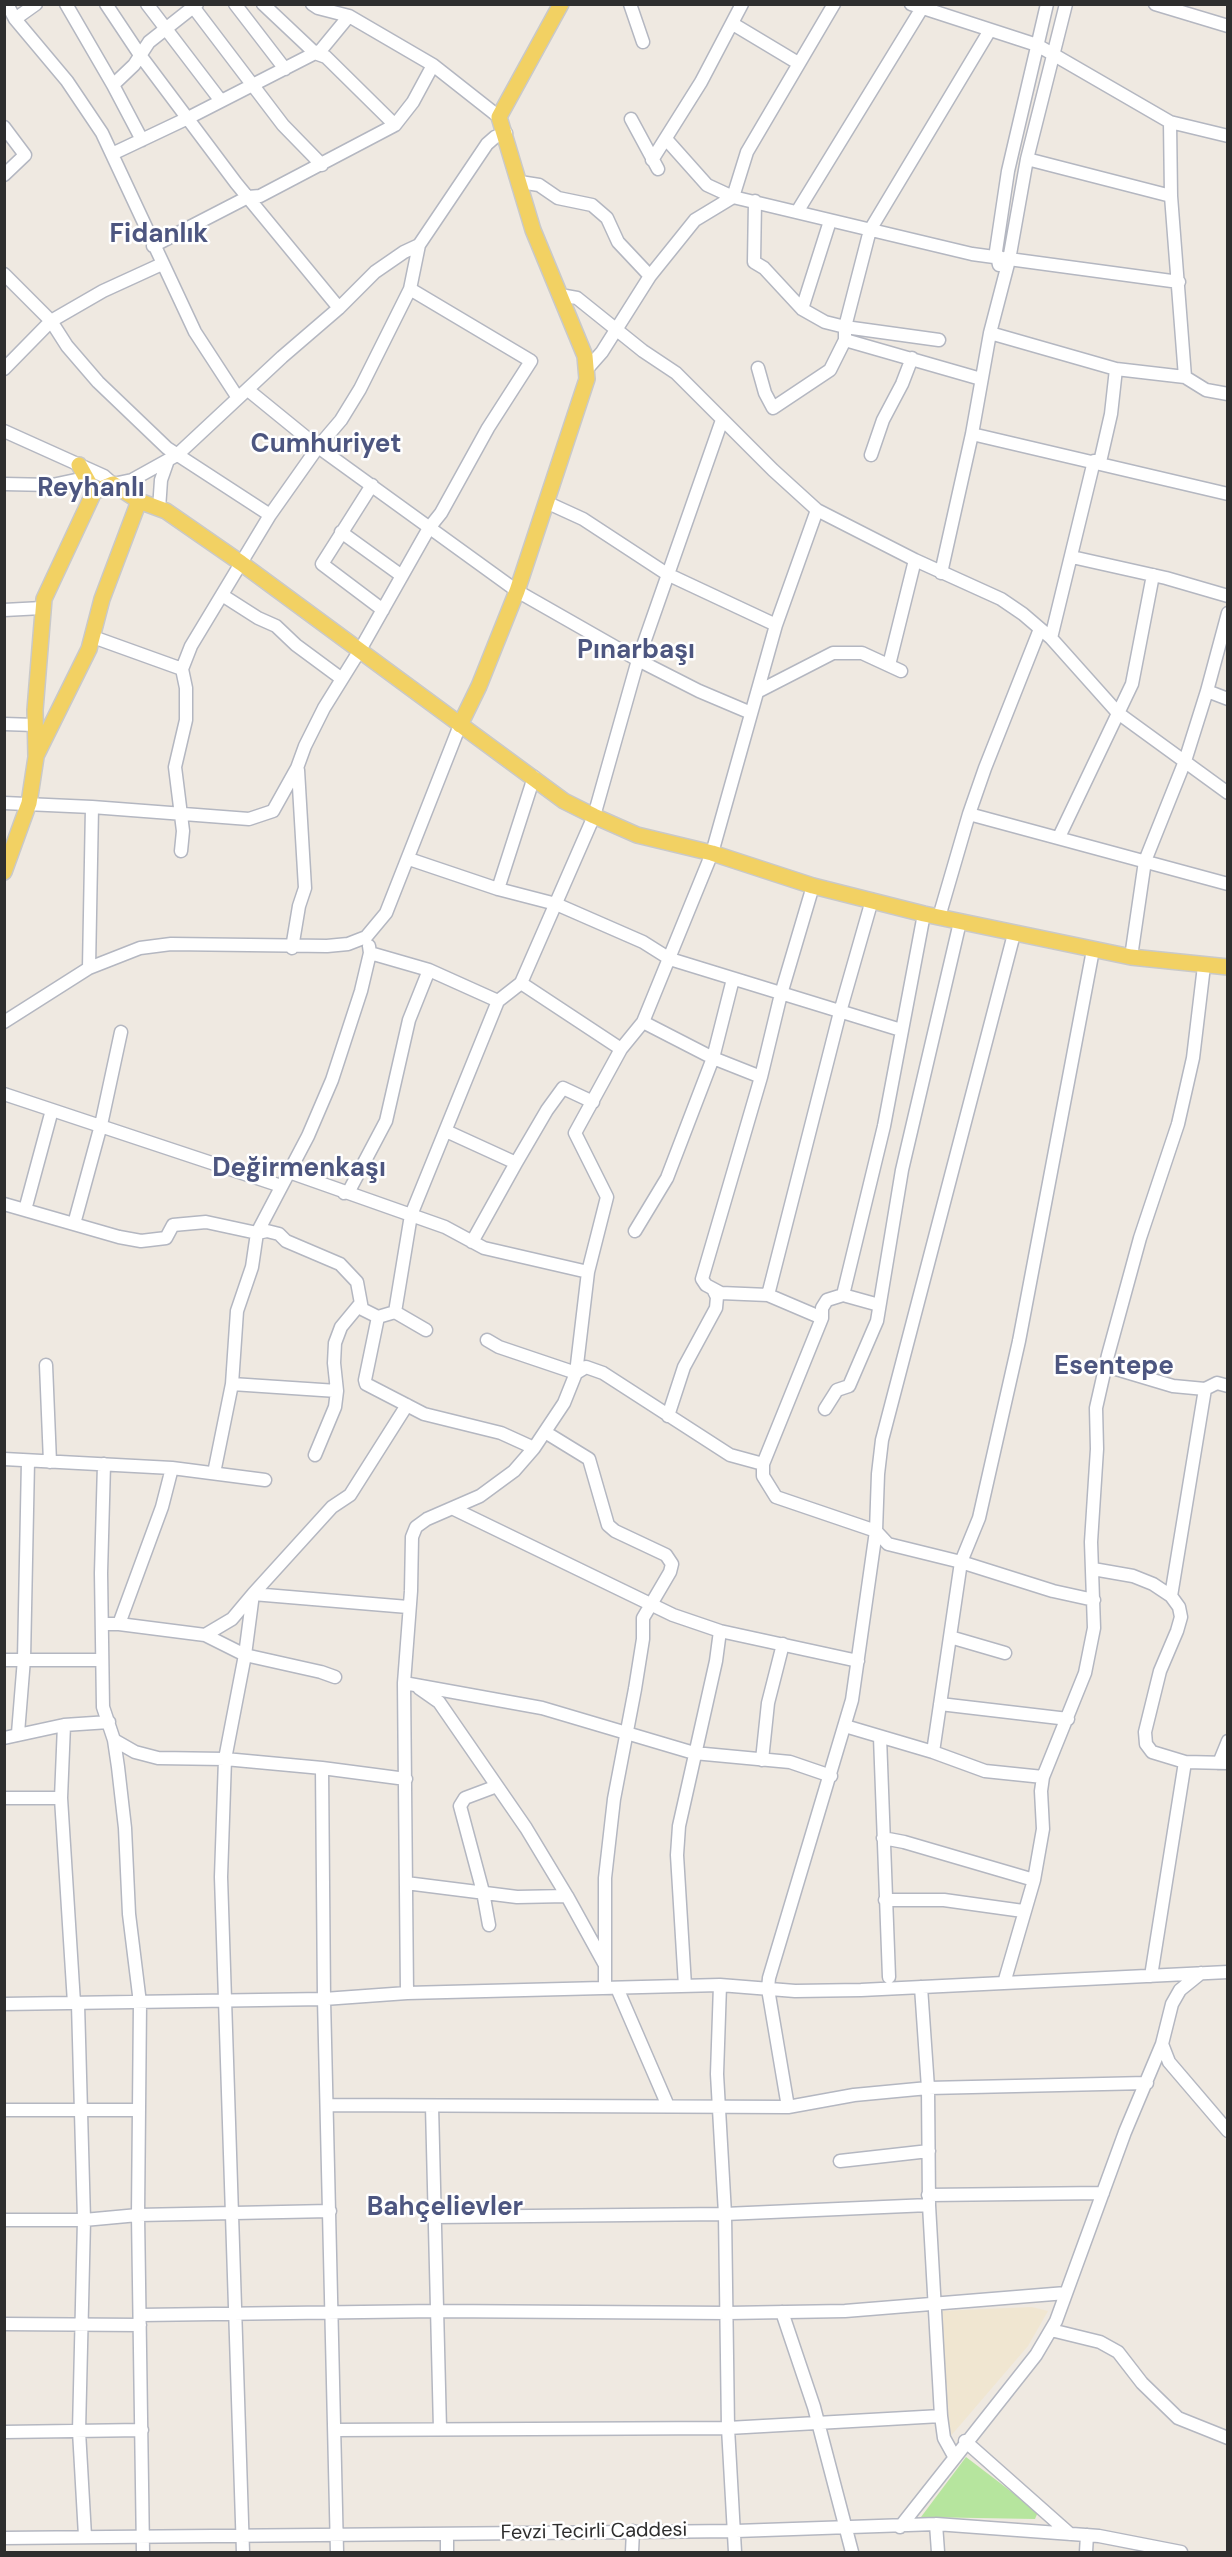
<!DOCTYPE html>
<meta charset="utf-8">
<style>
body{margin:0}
#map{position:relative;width:1232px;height:2557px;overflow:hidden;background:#efe9e1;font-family:"DM Sans",sans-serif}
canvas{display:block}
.frame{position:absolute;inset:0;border:6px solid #2e2e2e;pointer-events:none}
</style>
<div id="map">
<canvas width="1232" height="2557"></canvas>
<div class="frame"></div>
</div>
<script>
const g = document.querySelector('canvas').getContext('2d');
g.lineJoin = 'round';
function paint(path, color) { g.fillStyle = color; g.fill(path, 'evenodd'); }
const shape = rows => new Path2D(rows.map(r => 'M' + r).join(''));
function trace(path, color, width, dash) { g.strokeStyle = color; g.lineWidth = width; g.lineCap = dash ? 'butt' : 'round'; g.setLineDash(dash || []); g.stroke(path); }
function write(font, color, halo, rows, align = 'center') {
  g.font = font + ' "DM Sans",sans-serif'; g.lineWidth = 5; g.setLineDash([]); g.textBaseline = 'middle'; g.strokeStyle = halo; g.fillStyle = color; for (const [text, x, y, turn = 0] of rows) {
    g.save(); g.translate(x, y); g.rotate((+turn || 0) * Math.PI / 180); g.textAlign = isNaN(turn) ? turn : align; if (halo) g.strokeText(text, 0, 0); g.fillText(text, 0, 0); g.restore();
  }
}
const education = shape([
 [1032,2307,1048,2311,1028,2346,949,2438,939,2311]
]);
const green = shape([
 [966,2457,1038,2512,1035,2519,921,2517]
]);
const minor = shape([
 [7,4,15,19,67,81,102,133,195,332,238,398],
 [66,4,113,85,142,140],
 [106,4,140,55,236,183,339,308],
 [147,4,221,101],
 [191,4,283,125,322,165],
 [235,4,285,69],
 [263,4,315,53,326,57,395,125],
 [312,4,318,8,349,16,433,65,499,117],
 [630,4,643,42],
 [911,4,1037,45,1170,122,1228,136],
 [1155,4,1228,26],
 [15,19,36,4],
 [733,24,798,63],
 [113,85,134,65,149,42,197,4],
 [631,119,658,169],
 [1170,122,1171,196,1185,377],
 [4,127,25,155,4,175],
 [666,139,707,185,733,197,972,254,1179,282],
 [112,154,188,118,321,50,349,16],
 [1027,159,1171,196],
 [652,160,701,82,742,4],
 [520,182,539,185,558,198,592,205,607,218,618,242,650,276],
 [755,201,754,262,764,268,802,309,825,322,845,327,939,340],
 [797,212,922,8],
 [153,246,248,197,260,196,395,125,413,102,433,65],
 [999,265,996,251,1008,171,1047,4],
 [4,274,51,321,67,346,98,382,167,448,270,515],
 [560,295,577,298,643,351,676,373,773,470,817,510,915,560,1001,599,1023,614,1051,638,1118,713,1228,793],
 [802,309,830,221],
 [990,333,1116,369,1185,377,1206,390,1228,394],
 [845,340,981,379],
 [758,368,765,393,773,408,830,370,845,340,845,327,870,230,990,30],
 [4,369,51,321,103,291,162,264],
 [587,369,602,352,650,276,695,220,733,197,747,152,834,4],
 [248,390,318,447,517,591,638,660,699,691,751,713],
 [4,431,104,476,113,484,132,480,177,455,282,357,339,308,375,272,404,252,419,245],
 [972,434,1228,494],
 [871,455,883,420,902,384,912,358],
 [4,484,52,485,85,478],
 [372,485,322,564,383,610],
 [548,503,583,519,667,574,776,625],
 [159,509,161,480,168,460],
 [341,532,402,576],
 [1072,557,1166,578,1228,596],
 [941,573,972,434,990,333,1009,260,1027,159,1066,4],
 [222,595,258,618,276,626,296,645,342,679],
 [4,610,42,608],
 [93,637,182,669],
 [1051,638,1094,461,1100,462,1111,414,1116,369],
 [889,665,915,560],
 [759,691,833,653,862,653,901,671],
 [1207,691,1228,699],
 [4,724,35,725],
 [4,803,92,807,249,819,273,811,297,768,305,746,324,708,360,650,429,528,441,513,488,428,531,361,410,289],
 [969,814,1228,884],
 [1059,837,1132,684,1153,575],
 [181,851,183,831,175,767,186,720,186,688,182,669,191,646,270,515,318,447,341,420,360,389,410,289,419,245,487,144,495,137,506,133],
 [409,859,498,889,556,904,643,942,670,959,901,1030],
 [813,886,781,994,761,1077,702,1279,706,1285,721,1293,768,1295,822,1318],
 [498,889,534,777],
 [939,917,969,814,985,768,1040,629],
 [292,948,299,906,305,888,298,770],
 [370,953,429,970,498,1001,521,983,594,816,638,660,722,420],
 [1131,957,1145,861,1185,761,1207,691,1228,613],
 [89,968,92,807],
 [521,983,621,1049,643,1022,712,853,776,625,817,510],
 [4,1022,89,968,140,948,171,944,327,946,348,944,366,937,386,913,460,725],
 [643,1022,713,1058,761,1077],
 [4,1094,281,1186],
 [446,1131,516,1163],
 [289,1172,445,1227,484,1248,588,1272],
 [344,1193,349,1191,386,1121,409,1020,429,970],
 [4,1204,119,1237,141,1241,166,1238,173,1225,206,1222,257,1233,267,1231,279,1234,286,1241,340,1264,357,1282,362,1309,378,1317,395,1312,426,1330],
 [25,1210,52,1110],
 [74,1224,101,1125,121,1032],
 [635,1231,667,1178,713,1058,733,979],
 [472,1242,516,1163,547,1110,563,1088,593,1102],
 [768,1295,840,1012,872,900],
 [843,1295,884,1126,924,914],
 [395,1312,411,1215,498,1001],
 [378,1317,365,1380,366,1384,424,1414,501,1433,534,1448],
 [487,1340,499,1347,576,1373,586,1367,603,1373,730,1455,763,1464,763,1476,776,1497,876,1531,888,1544,961,1562,1053,1591,1094,1600],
 [46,1365,50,1462],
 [1106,1366,1173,1386,1205,1389,1217,1383,1228,1386],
 [232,1384,337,1391],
 [825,1409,837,1390,849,1386,877,1321,902,1170,960,922],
 [668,1416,684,1367,716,1308,717,1297,714,1291],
 [545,1432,589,1459,608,1525,615,1531,666,1555,672,1564,670,1572,643,1618,643,1639,635,1689,614,1799,605,1878,605,1988],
 [315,1455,335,1407,337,1391,334,1363,335,1343,341,1327,360,1304],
 [4,1459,172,1468,265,1480],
 [104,1464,101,1573,103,1707,114,1740,118,1767,125,1828,129,1914,140,2003,138,2215,143,2552],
 [763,1464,822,1318,822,1308,827,1300,843,1295,879,1305],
 [214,1473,232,1384,237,1311,252,1267,257,1233,308,1136,332,1080,361,991,370,953,369,946],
 [454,1509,673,1615,720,1631,858,1661],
 [1093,1569,1133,1576,1153,1584,1171,1596,1179,1607,1181,1617,1177,1631,1160,1671,1145,1732,1146,1744,1152,1752,1185,1762,1228,1763],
 [1171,1596,1205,1389],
 [102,1624,119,1624,205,1635,245,1655,321,1672,335,1677],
 [119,1624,162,1507,172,1468],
 [205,1635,232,1619,253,1594,408,1607],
 [950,1637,1005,1653],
 [4,1660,101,1660],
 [404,1683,542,1708,694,1753,790,1762,831,1776],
 [419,1688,439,1702,526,1828,567,1896,604,1963],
 [940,1704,1068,1719],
 [64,1725,61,1798,74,2003],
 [845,1726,933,1752,985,1771,1043,1777],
 [18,1733,24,1659,28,1461],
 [880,1737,889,1977],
 [4,1738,64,1725,109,1722],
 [114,1740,135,1752,158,1758,225,1759,322,1768,406,1779],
 [933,1752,961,1562,979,1518,1019,1341,1093,950],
 [762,1760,768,1703,783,1644],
 [1219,1763,1228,1741],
 [322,1768,324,1999,337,2552],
 [4,1798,61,1798],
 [883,1838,904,1842,1034,1880],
 [406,1883,517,1897,567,1896],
 [885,1900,944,1900,1023,1911],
 [489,1925,483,1892,460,1806,465,1798,497,1786],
 [1151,1976,1185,1762],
 [1004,1983,1034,1880,1043,1829,1041,1791,1043,1777,1085,1673,1094,1628,1091,1542,1097,1449,1096,1408,1108,1355,1140,1238,1178,1124,1193,1058,1204,966],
 [720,1985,717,2074,725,2214,728,2428,735,2552],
 [685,1986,677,1855,679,1826,716,1661,720,1631],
 [921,1987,928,2088,929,2205,941,2416,944,2438,954,2456],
 [617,1988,668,2106],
 [407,1993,404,1683,411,1591,412,1537,416,1527,427,1519,480,1496,514,1471,534,1448,564,1403,576,1373,588,1272,607,1197,575,1133,621,1049],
 [4,2004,324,1999,407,1993,720,1985,795,1991,861,1990,1228,1972],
 [78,2004,84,2220,79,2431,85,2536],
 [1162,2044,1169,2062,1228,2131],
 [327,2105,788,2107,854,2095,928,2088,1147,2083],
 [432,2106,440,2429],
 [788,2107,768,1989,769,1978,852,1700,876,1531,878,1474,882,1440,1014,934],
 [4,2110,138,2110],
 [840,2161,929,2151],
 [928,2195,1103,2193],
 [435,2217,725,2214,929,2205],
 [4,2220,84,2220,138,2215,330,2211],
 [782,2312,814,2407,852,2552],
 [140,2315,437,2311,728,2313,845,2311,1066,2293],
 [4,2324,140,2325],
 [1051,2330,1100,2342,1118,2352,1142,2383,1178,2418,1228,2438],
 [335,2430,728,2428,941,2416],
 [4,2432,142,2430],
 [965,2441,1070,2534],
 [936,2524,938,2552],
 [900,2527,1036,2355,1056,2321,1125,2132,1162,2044,1172,2004,1180,1990,1201,1973],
 [4,2538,736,2531,936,2524,1099,2536,1181,2552],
 [243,2552,221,1877,225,1759,245,1655,253,1594,332,1507,350,1495,407,1405],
 [447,2552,447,2534],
 [632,2552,633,2531],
 [1086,2552,1087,2535]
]);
const major = shape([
 [79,465,94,492],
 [460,725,479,686,517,591,587,379,585,356,533,230,499,117,561,4],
 [37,754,89,649,102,599,139,501],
 [4,872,29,803,36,757,35,710,44,599,94,492,113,484,139,501,166,511,241,563,564,801,594,816,637,835,712,853,813,886,924,914,1131,957,1228,967]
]);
const streetNames = [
 ["Fevzi Tecirli Caddesi",594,2532,-1]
];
const districtNames = [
 ["Fidanlık",159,235],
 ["Cumhuriyet",326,445],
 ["Reyhanlı",91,489],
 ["Pınarbaşı",636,651],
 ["Değirmenkaşı",299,1169],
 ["Esentepe",1114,1367],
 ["Bahçelievler",445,2208]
];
paint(education, '#f0e6d1');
paint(green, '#b6e59e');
trace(minor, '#b4b7c1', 15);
trace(major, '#c9c9c9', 18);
trace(minor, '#fff', 12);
trace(major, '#f2d163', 15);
write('20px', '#2e2e2e', '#fff', streetNames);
write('bold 26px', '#4d5680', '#fff', districtNames);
</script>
